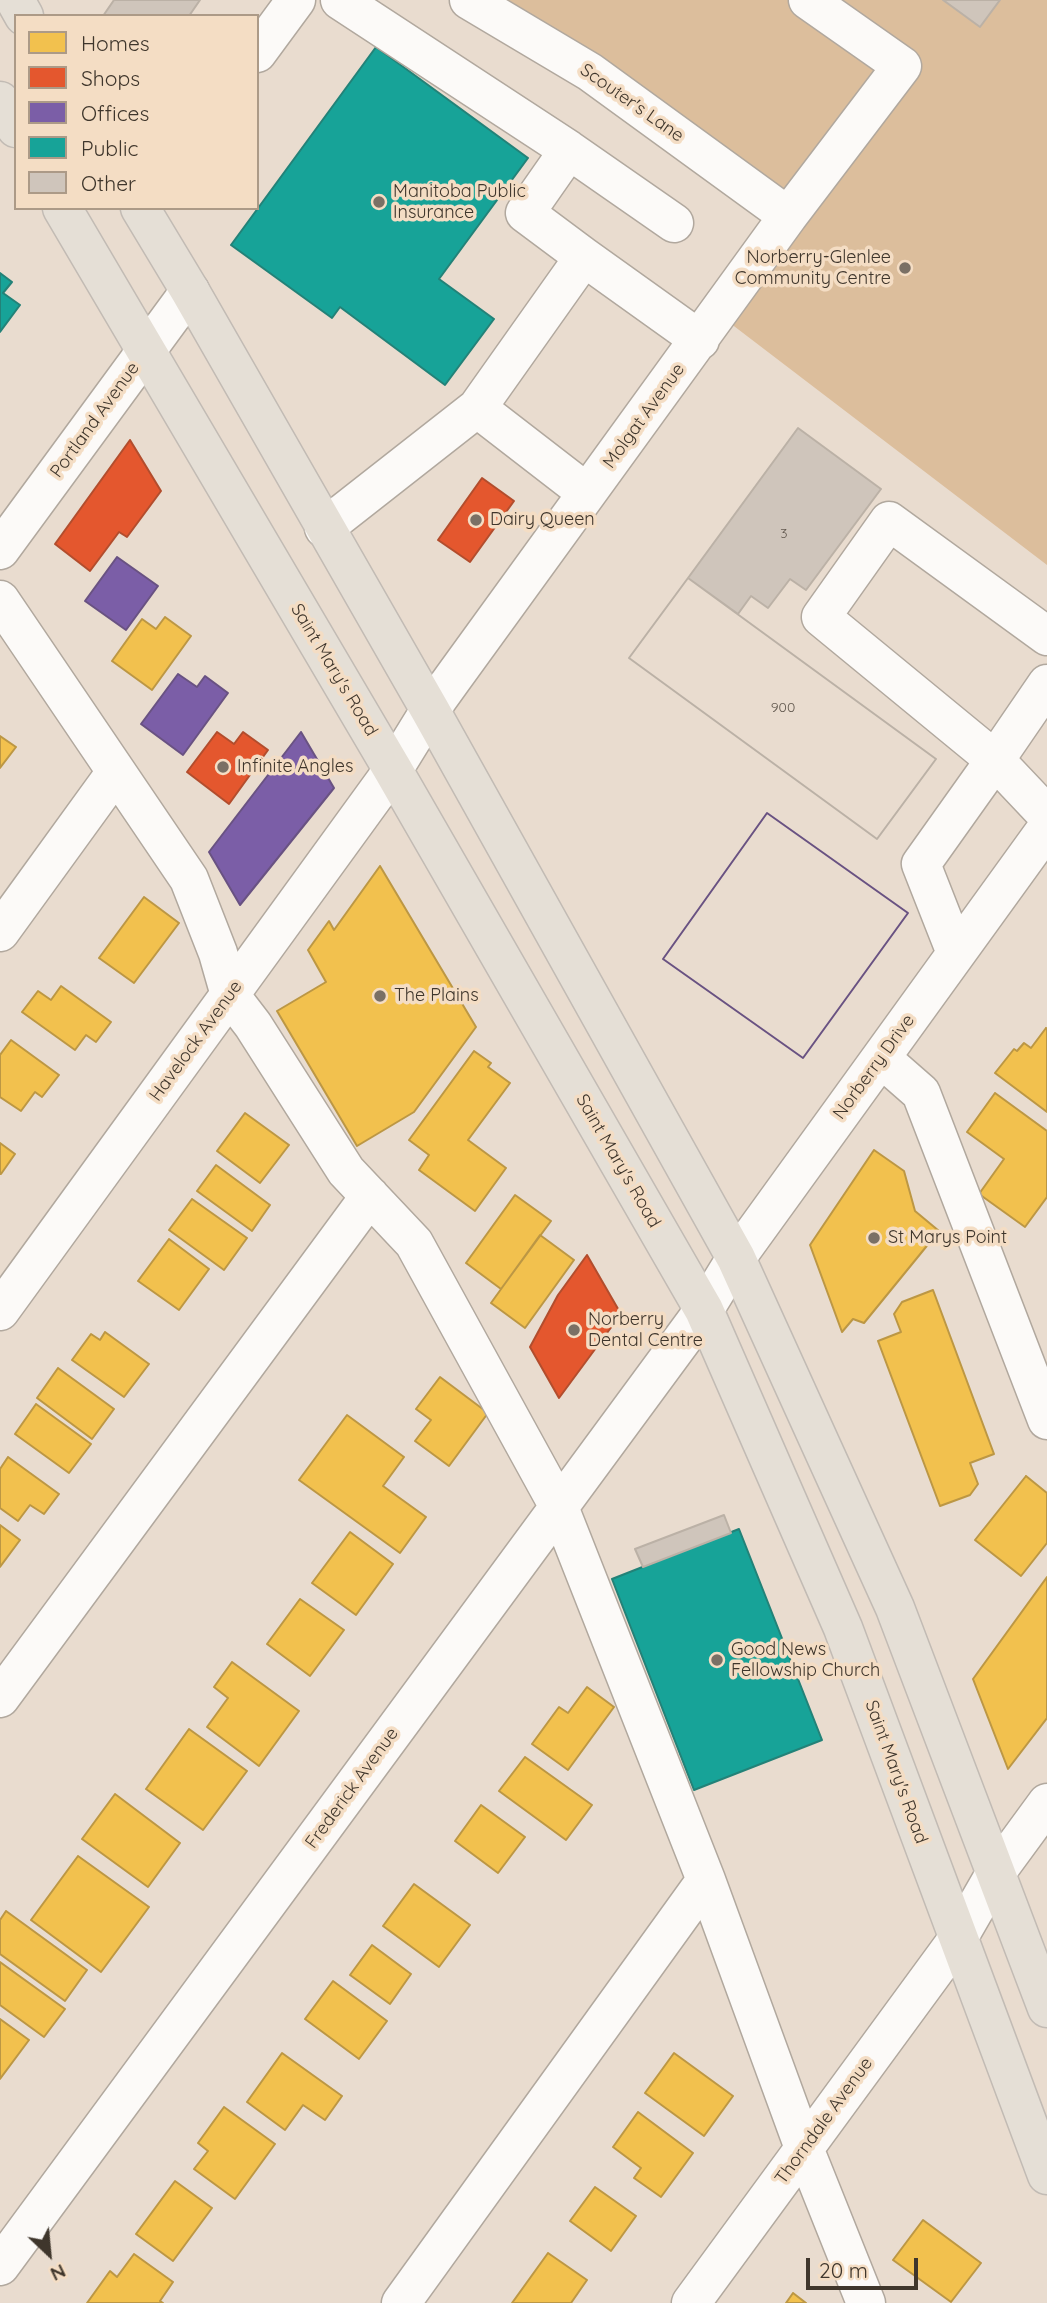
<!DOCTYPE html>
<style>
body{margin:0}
#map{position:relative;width:1047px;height:2303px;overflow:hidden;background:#e9dccf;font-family:Quicksand,sans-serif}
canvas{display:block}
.legend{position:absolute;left:14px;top:14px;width:245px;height:196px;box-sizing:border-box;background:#f4ddc4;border:2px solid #ac9a87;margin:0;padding:9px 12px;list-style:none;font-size:21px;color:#3f362c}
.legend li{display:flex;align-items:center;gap:14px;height:35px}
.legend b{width:35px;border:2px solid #ac9a87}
.north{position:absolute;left:14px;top:2219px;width:70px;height:70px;-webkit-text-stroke:5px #f4ddc4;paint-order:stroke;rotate:154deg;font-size:19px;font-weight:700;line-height:28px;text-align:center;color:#3f362c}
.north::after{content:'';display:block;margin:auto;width:24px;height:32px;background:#3f362c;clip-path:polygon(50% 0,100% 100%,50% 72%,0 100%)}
.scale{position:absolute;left:806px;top:2258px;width:112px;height:32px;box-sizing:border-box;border:4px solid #3f362c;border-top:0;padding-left:9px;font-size:21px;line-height:24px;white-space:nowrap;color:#3f362c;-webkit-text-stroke:5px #f4ddc4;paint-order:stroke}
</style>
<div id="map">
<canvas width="1047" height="2303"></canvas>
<ul class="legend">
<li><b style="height:19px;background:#f2c14e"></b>Homes</li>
<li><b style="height:19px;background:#e4572e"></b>Shops</li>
<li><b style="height:19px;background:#7b5ea7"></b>Offices</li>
<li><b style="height:19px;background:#17a398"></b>Public</li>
<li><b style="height:19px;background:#cfc5bb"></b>Other</li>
</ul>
<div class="north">N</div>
<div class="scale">20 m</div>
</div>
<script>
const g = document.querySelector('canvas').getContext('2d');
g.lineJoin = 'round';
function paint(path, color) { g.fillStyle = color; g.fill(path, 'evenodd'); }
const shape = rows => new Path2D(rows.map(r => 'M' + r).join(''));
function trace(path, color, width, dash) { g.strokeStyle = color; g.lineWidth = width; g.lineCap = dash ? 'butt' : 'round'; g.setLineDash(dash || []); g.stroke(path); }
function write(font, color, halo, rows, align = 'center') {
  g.font = font + ' Quicksand,sans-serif'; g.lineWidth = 7; g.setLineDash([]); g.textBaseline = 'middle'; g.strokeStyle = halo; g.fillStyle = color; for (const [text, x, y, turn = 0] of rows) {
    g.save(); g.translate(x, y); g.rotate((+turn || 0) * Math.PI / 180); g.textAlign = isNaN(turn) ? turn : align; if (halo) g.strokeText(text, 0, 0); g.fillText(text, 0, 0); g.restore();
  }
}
const green = shape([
 [493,0,1047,0,1047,565,726,320,799,216]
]);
const homes = shape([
 [165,617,191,636,152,690,112,661,142,619,156,629,165,617],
 [0,736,16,747,0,768,0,736],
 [380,866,476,1027,414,1112,357,1146,277,1011,326,982,308,950,329,921,334,930,380,866],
 [144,897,179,923,134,983,99,958,144,897],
 [61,986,111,1022,96,1042,86,1035,75,1050,22,1012,38,991,51,1000,61,986],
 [1046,1028,1047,1029,1047,1112,995,1073,1014,1049,1017,1051,1024,1043,1031,1048,1046,1028],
 [11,1040,59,1075,42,1097,35,1092,21,1111,0,1097,0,1055,11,1040],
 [474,1051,491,1063,488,1067,510,1083,468,1140,506,1168,475,1211,419,1170,429,1155,409,1140,474,1051],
 [995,1093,1047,1131,1047,1197,1025,1227,979,1194,1004,1159,967,1132,995,1093],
 [245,1113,289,1145,260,1183,217,1151,245,1113],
 [0,1143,15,1154,1,1174,0,1174,0,1143],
 [874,1150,904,1171,915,1211,939,1231,864,1323,853,1319,842,1332,810,1245,874,1150],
 [216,1165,270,1205,252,1231,197,1191,216,1165],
 [515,1195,551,1221,501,1289,466,1263,515,1195],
 [192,1199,247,1238,224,1270,169,1230,192,1199],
 [540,1235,574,1260,525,1328,491,1303,540,1235],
 [169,1239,209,1269,179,1310,138,1281,169,1239],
 [933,1290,994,1454,970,1463,978,1484,970,1495,940,1506,878,1341,901,1332,894,1314,902,1302,933,1290],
 [105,1332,149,1364,124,1397,72,1360,91,1334,100,1340,105,1332],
 [58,1368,114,1409,92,1439,37,1398,58,1368],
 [440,1377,488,1413,449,1466,415,1441,431,1420,416,1409,440,1377],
 [36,1404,91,1444,69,1473,15,1434,36,1404],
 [347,1415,404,1457,383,1486,426,1517,400,1553,299,1480,347,1415],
 [8,1457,59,1494,44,1514,30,1505,18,1521,0,1508,0,1469,8,1457],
 [1026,1476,1047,1493,1047,1543,1021,1576,975,1540,1026,1476],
 [0,1525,20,1540,0,1567,0,1525],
 [350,1532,393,1564,356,1615,312,1583,350,1532],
 [1047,1577,1047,1718,1008,1769,973,1679,1047,1577],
 [300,1599,344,1630,310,1676,267,1644,300,1599],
 [232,1662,299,1711,259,1766,207,1727,228,1698,214,1687,232,1662],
 [587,1687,614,1707,568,1770,532,1744,559,1707,568,1713,587,1687],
 [189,1729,247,1771,203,1830,146,1789,189,1729],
 [525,1757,592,1805,566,1840,499,1791,525,1757],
 [115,1794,180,1843,148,1887,82,1839,115,1794],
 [481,1805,525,1837,498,1873,455,1841,481,1805],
 [78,1856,149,1907,101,1972,31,1920,78,1856],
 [414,1884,470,1925,439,1967,383,1926,414,1884],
 [6,1911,87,1970,65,2001,0,1954,0,1920,6,1911],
 [372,1945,411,1974,390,2004,350,1975,372,1945],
 [0,1962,65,2009,44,2037,0,2005,0,1962],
 [333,1981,387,2021,359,2059,305,2019,333,1981],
 [0,2019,29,2040,0,2079,0,2019],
 [282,2053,342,2096,325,2120,303,2105,285,2130,247,2102,282,2053],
 [674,2053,733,2096,704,2136,645,2093,674,2053],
 [224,2107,275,2144,235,2199,194,2169,208,2151,198,2143,224,2107],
 [638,2112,693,2153,661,2197,634,2178,641,2168,613,2147,638,2112],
 [175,2181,212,2208,173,2261,136,2234,175,2181],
 [595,2187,636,2216,611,2251,570,2221,595,2187],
 [923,2220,981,2263,951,2302,893,2260,923,2220],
 [548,2253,587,2280,571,2303,512,2303,548,2253],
 [134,2254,173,2282,160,2301,163,2303,87,2303,110,2271,117,2277,134,2254],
 [793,2293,806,2303,786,2303,793,2293]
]);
const shops = shape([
 [130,440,161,491,127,537,119,532,90,571,55,544,130,440],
 [482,478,514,501,470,562,438,540,482,478],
 [217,732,234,744,243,732,268,750,229,804,187,772,217,732],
 [587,1255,621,1314,559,1398,530,1347,558,1295,587,1255]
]);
const offices = shape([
 [117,557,158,586,126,630,85,601,117,557],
 [178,674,197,687,205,676,228,693,183,755,141,724,178,674],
 [301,732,334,788,240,905,209,852,301,732],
 [767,813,908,913,803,1058,663,959,767,813],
 [767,813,908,913,803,1058,663,959,767,813]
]);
const public = shape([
 [376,47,528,158,439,279,494,319,445,385,340,307,332,318,231,245,376,47],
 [0,273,12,282,3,293,20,305,0,332,0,273],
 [739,1529,822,1740,694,1790,612,1579,739,1529]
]);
const building = shape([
 [114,0,200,0,189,16,103,16,114,0],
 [943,0,1000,0,980,27,943,0],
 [798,428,881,489,806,590,790,579,768,608,751,596,738,614,688,578,798,428],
 [688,578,936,759,877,839,629,658,688,578],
 [688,578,936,759,877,839,629,658,688,578],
 [724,1515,731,1533,643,1567,635,1549,724,1515]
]);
const minor = shape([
 [340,0,569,150,674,223],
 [469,0,590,72,788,216],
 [257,53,296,0],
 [569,150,525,213,584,257],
 [477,408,587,493],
 [324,528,477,408,584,257,700,340],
 [0,550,190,291],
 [0,600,189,879,218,953,230,995,253,1025,346,1171,414,1243,559,1507,706,1880,804,2148,866,2303],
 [1047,636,889,521,821,617,995,760,1047,684],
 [0,932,116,772],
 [956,953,921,864,995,760,1047,815],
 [881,1058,921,1093,1047,1420],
 [0,1311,393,770,430,710,453,678,788,216,902,66,808,0],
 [0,1698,370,1196],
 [0,2266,704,1310,736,1258,1047,828],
 [401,2303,706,1880],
 [691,2303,957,1940,995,1874,1047,1803]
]);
const major = shape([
 [15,0,24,16],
 [0,101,16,128],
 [62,208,393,770,704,1310,843,1628,1047,2175],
 [140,208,190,291,430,710,736,1258,895,1608,1047,2008]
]);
const markers = [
 [379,202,7,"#7a7065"],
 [905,268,7,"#7a7065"],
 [476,520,7,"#7a7065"],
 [223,767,7,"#7a7065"],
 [380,996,7,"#7a7065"],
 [874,1238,7,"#7a7065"],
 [574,1330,7,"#7a7065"],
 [717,1660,7,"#7a7065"]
];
const numberNames = [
 ["3",784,534],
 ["900",783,708]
];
const streetNames = [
 ["Scouter's Lane",632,103,35],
 ["Molgat Avenue",644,416,-54],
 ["Portland Avenue",95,420,-54],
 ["Saint Mary's Road",334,670,59],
 ["Havelock Avenue",196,1041,-54],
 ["Norberry Drive",874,1067,-54],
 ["Saint Mary's Road",618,1161,60],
 ["Saint Mary's Road",896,1772,70],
 ["Frederick Avenue",352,1788,-54],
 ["Thorndale Avenue",824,2121,-54]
];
const poiNames = [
 ["Manitoba Public",393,192],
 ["Insurance",393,213],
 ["Norberry-Glenlee",891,258,"right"],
 ["Community Centre",891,279,"right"],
 ["Dairy Queen",490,520],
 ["Infinite Angles",237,767],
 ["The Plains",394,996],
 ["St Marys Point",888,1238],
 ["Norberry",588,1320],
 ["Dental Centre",588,1341],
 ["Good News",731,1650],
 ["Fellowship Church",731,1671]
];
paint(green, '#dcbe9c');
paint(homes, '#f2c14e');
trace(homes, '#bc9744', 2);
paint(shops, '#e4572e');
trace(shops, '#b24d2d', 2);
paint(offices, '#7b5ea7');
trace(offices, '#695282', 2);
paint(public, '#17a398');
trace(public, '#238278', 2);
paint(building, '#cfc5bb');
trace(building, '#bbb1a6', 2);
trace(minor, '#b1a89e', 41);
trace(major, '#c2bbb4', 41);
trace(minor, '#fcfaf8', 38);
trace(major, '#e5dfd6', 38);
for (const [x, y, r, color] of markers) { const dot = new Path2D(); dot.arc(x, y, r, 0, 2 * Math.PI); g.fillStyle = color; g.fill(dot); trace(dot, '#f4ddc4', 2.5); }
write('14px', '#635a50', null, numberNames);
write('18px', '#3f362c', '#f4ddc4', streetNames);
write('18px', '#3f362c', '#f4ddc4', poiNames, 'left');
</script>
